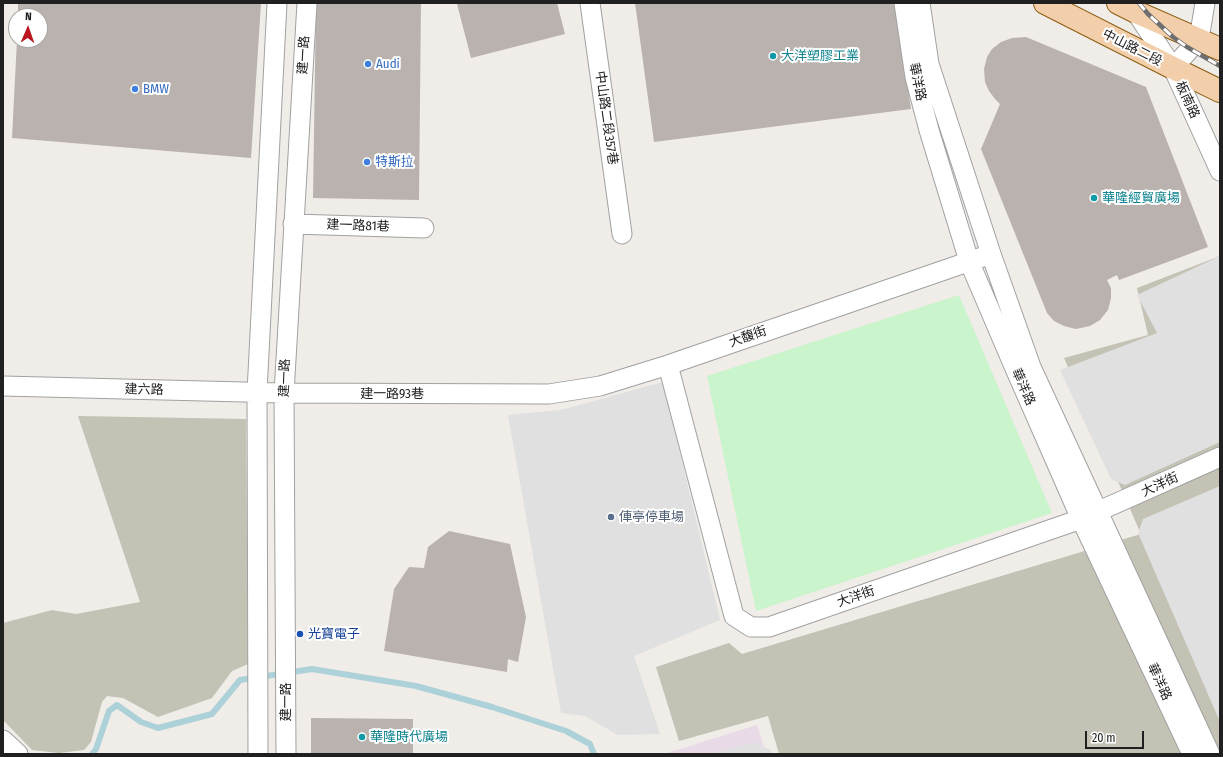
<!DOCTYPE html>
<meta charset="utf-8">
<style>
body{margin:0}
#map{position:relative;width:1223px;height:757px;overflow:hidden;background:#f0ece8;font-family:"Fira Sans Condensed",sans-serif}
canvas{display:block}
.frame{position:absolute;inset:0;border:4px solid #202020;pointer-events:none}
.north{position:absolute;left:8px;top:8px;width:40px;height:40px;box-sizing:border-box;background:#fff;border:1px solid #a6a6a6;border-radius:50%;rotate:2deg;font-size:11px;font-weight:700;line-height:16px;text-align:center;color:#202020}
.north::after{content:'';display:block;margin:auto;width:14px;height:18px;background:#ba161f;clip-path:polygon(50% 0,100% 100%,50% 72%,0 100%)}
.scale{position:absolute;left:1085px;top:731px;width:59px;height:18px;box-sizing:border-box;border:2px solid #202020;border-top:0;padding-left:5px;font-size:12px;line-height:14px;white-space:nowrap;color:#202020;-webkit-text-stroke:3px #fff;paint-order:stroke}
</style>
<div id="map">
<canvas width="1223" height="757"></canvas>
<div class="frame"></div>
<div class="north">N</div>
<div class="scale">20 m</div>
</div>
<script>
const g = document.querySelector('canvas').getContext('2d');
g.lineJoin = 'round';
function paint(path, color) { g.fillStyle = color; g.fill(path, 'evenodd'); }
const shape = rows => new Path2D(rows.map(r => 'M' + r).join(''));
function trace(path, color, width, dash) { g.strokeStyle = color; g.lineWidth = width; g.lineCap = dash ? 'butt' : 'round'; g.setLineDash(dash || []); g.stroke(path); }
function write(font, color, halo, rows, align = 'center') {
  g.font = font + ' "Fira Sans Condensed","Noto Sans TC",sans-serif'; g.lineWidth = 4; g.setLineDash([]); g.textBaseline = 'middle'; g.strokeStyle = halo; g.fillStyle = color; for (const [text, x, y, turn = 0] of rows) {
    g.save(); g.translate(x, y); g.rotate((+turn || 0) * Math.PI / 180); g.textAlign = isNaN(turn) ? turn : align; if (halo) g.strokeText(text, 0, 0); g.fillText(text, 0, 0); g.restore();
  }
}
const industrial = shape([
 [757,725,766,754,664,754]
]);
const construction = shape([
 [1220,256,1220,754,779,754,768,716,679,741,656,667,729,643,742,654,1141,534,1064,358,1148,335,1137,288],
 [78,416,246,419,248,664,232,671,212,698,158,717,123,698,107,696,102,702,91,742,84,750,59,753,32,750,3,720,3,623,52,610,76,614,140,602]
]);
const park = shape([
 [959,295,1052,513,756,611,707,376]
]);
const parking = shape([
 [1220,256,1220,442,1125,485,1111,479,1060,370,1157,333,1137,295],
 [663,382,720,620,634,656,660,734,618,735,585,716,561,713,508,415,561,410],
 [1220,486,1220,722,1138,533,1143,519],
 [753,742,771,750,772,754,714,754]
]);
const stream = shape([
 [92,754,96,749,109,711,117,705,141,722,158,728,212,714,240,680,312,669,416,686,492,707,566,731,590,744,594,754]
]);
const building = shape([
 [18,3,261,3,251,158,12,138,17,40,40,40,40,16,18,16],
 [316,3,421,3,419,200,313,198],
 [460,3,557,3,565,34,471,58,457,4],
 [635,3,895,3,911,109,654,142],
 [1026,37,1146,87,1208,247,1119,280,1117,275,1107,280,1111,288,1111,298,1108,310,1100,320,1090,326,1076,329,1064,326,1054,321,1047,313,981,149,1000,104,995,99,989,91,985,82,984,69,987,57,992,49,1001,42,1012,38],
 [449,531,510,544,526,617,518,662,508,659,507,672,384,651,394,589,409,567,424,568,428,547],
 [311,718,413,719,413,754,311,754]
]);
const minor = shape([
 [590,3,622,234],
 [904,3,915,77,929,130,969,261,1013,364,1081,519,1192,754],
 [920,3,929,64,991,254,1031,367,1210,754],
 [1132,6,1173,68,1220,171],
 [1173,68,1199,39,1205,3],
 [293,224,424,228],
 [668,365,734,616,751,627,769,627,1081,519,1220,457],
 [3,386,284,393,549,394,600,386,668,365,991,254],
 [3,740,18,754],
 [258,754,257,392,277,3],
 [286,754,284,393,307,3]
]);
const major = shape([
 [1045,3,1173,68,1220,91],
 [1118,3,1136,12,1220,49]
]);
const rail = shape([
 [1139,3,1148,14,1173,37,1187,47,1220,66]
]);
const markers = [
 [773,56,4,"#0f9aa8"],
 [368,64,4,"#3f7fe0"],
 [135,89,4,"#3f7fe0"],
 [367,162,4,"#3f7fe0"],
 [1094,198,4,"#0f9aa8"],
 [611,517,4,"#5c6f8a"],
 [300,634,4,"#1a4fb4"],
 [362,737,4,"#0f9aa8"]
];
const streetNames = [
 ["中山路二段",1132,48,27],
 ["建一路",304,55,-87],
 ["華洋路",917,82,78],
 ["板南路",1187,100,65],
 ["中山路二段357巷",606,118,82],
 ["建一路81巷",358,226,2],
 ["大馥街",748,337,-19],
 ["建一路",285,378,-88],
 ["華洋路",1023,387,66],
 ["建六路",144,390,1],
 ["建一路93巷",392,394],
 ["大洋街",1160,485,-25],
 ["大洋街",856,597,-19],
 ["華洋路",1159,682,65],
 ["建一路",286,702,-90]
];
const cultureNames = [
 ["大洋塑膠工業",781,56],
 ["華隆經貿廣場",1102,198],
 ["華隆時代廣場",370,737]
];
const shopNames = [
 ["Audi",376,64],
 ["BMW",143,89],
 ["特斯拉",375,162]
];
const serviceNames = [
 ["俥亭停車場",619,517]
];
const transitNames = [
 ["光寶電子",308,634]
];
paint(industrial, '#e8dae6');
paint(construction, '#c3c2b4');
paint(park, '#caf4cb');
paint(parking, '#e0e0e0');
trace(stream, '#add1d8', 6);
paint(building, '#b9b2ae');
trace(minor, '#a1a1a1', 21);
trace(major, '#8c5c10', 24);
trace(minor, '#fff', 19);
trace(major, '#f2cfaa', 22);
trace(rail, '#6e6e6e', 4.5);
trace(rail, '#fff', 3, [9]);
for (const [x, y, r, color] of markers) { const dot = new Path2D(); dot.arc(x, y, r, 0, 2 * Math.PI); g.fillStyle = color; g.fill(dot); trace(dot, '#fff', 1.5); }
write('13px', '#202020', '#fff', streetNames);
write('13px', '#0d838f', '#fff', cultureNames, 'left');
write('13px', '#366cbe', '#fff', shopNames, 'left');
write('13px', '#4e5e75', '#fff', serviceNames, 'left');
write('13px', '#164399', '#fff', transitNames, 'left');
</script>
